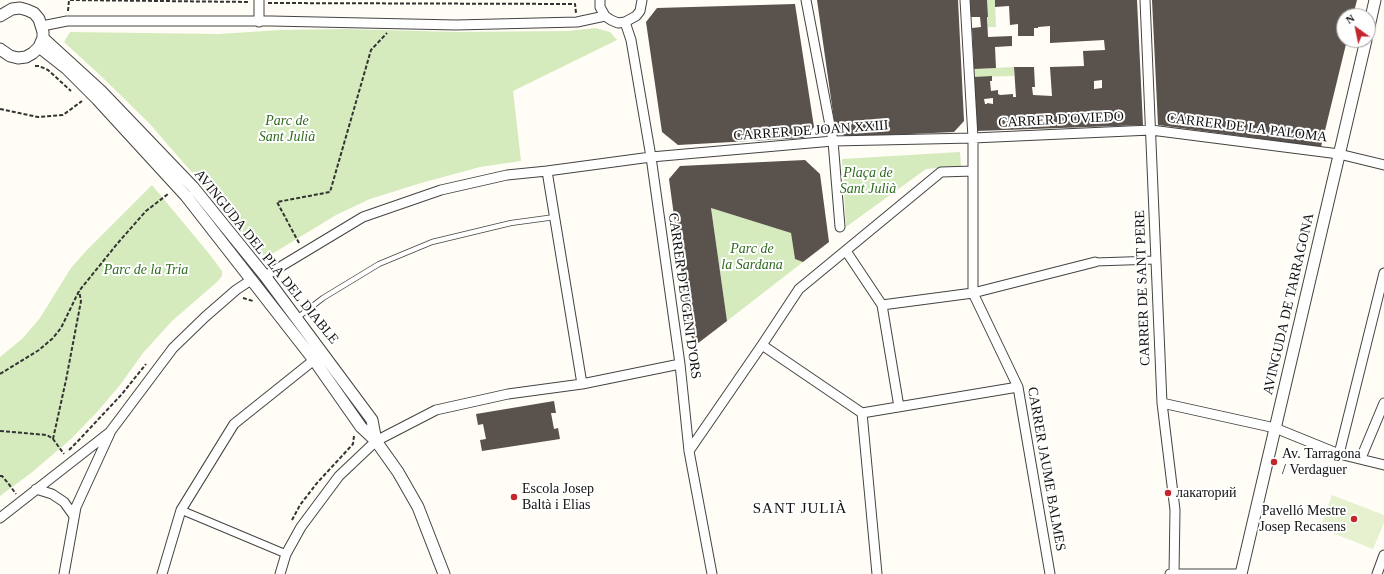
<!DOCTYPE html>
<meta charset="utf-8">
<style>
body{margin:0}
#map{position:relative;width:1384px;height:574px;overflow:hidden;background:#fffdf5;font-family:"Times New Roman",serif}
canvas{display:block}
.north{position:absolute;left:1336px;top:8px;width:40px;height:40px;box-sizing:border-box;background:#fff;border:1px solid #a0a0a0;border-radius:50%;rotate:327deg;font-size:11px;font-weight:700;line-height:16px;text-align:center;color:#111}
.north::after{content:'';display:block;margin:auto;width:14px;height:18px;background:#c4262e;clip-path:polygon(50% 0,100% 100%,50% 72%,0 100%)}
</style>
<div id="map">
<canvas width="1384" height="574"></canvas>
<div class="north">N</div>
</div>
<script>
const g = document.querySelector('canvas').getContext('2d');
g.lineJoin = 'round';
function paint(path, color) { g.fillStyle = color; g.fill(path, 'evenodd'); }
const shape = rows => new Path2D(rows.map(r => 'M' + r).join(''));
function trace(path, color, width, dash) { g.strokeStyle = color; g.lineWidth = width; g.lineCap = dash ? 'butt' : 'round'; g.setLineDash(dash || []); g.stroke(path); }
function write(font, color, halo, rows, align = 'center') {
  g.font = font + ' "Times New Roman",serif'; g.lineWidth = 4; g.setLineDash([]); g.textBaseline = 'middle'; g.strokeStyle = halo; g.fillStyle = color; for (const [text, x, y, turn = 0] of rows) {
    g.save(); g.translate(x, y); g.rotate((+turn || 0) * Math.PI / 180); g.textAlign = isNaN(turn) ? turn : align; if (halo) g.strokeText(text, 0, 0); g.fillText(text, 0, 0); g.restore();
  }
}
const green = shape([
 [987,0,995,0,996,27,988,27],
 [595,28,610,32,617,40,513,91,521,161,480,167,421,183,370,199,336,215,272,254,261,255,228,214,149,123,101,76,64,42,70,32,219,34,280,30,346,29,457,32,568,31],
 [1014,67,1014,76,974,77,974,69],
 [960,152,961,166,926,169,846,227,842,159],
 [152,185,211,256,222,271,222,276,217,282,172,321,143,353,120,385,98,411,71,439,31,473,0,496,0,357,23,338,40,318,71,268,86,251],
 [711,208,791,233,795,259,803,262,727,321]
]);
const pitch = shape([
 [1332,495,1384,515,1384,523,1373,549,1320,528]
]);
const building = shape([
 [817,0,958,0,964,121,954,132,846,137,835,127],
 [970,0,987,0,988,17,987,17,988,37,1012,36,1012,46,995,47,996,68,974,69,972,28,981,27,980,17,971,17],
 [995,0,1137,0,1143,125,977,131,974,77,992,76,992,81,990,81,991,91,998,90,998,94,1000,95,1013,94,1013,97,1016,97,1014,67,1034,67,1035,87,1032,87,1033,95,1052,96,1050,67,1084,66,1083,51,1105,50,1104,40,1050,43,1050,26,1038,27,1038,28,1034,28,1034,36,1018,36,1018,24,1010,25,1009,6,995,7],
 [1102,80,1102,88,1094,89,1094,81],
 [993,98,993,104,987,103,987,104,985,104,984,99],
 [1152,0,1357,0,1353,16,1344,16,1344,40,1347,40,1321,147,1158,125],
 [795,4,814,127,804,138,678,145,662,132,646,22,657,8],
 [805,160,820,174,829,242,803,262,795,259,791,233,711,208,727,321,697,344,690,335,669,179,680,166],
 [554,401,556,413,551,413,554,429,558,428,560,439,482,451,480,440,486,439,483,424,478,425,476,414]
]);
const path = shape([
 [268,3,575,4,576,13],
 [68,11,69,0,250,2],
 [35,66,39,66,48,70,71,91],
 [0,109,38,117,63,115,82,101],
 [299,243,277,202,330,192,371,50,387,33],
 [243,298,253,301],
 [0,374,39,350,53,338,61,328,79,291,117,244,146,211,168,194],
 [0,431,47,435,53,439,64,454],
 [53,439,66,380,81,301,79,291],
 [69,450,78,441,122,394,146,364],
 [0,476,2,476,8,483,16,494],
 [292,520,300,505,317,483,353,444,354,436]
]);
const service = shape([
 [297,318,323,298,379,264,432,242,511,223,555,217]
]);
const pedestrian = shape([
 [1095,262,1156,260],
 [181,510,286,554]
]);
const minor = shape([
 [600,0,600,7,605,16,611,20,618,23,625,22,636,16,640,11,642,0],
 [806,0,833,141,840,227],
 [965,0,973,138,973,293,1018,387,1050,574],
 [1145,0,1162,403,1175,510,1174,574],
 [259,22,259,0],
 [625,22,631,40,651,157,680,364,689,451,712,574],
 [42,26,67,21,271,21,456,25,577,22,605,16],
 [547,171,582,384],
 [846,251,882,305,899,407],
 [265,276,363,217,441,190,507,175,547,171,651,157,833,141,973,138,1151,130,1339,154,1384,165],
 [882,305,973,293,1095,262],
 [762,345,862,413,1018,387],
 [1162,403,1275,428,1339,454,1384,465],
 [862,413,877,574],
 [689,451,762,345,799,289,941,172,973,171],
 [1339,454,1384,273],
 [1361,458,1384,403],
 [36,489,52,494,64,502,74,516],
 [0,518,110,432,173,348,205,317,236,290,251,280],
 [64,574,76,507,110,433],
 [162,574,181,510,234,424,314,360],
 [280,574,286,554,301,527,339,476,376,441,436,410,508,394,582,384,680,364],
 [1170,574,1239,574],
 [1377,574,1384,555]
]);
const tertiary = shape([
 [0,16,12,9,20,8,27,10,34,13,39,19,43,32,43,38,39,47,33,53,26,57,18,58,10,56,0,49],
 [1368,31,1375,0],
 [43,38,101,91,193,187,265,276,372,420,376,441],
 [39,47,67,69,97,99,186,196,314,360,361,427,376,441,398,472,418,507,444,574],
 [1241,574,1366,40]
]);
const markers = [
 [1274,462,4,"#c4262e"],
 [1168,493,4,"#c4262e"],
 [514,497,4,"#c4262e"],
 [1354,519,4,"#c4262e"]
];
const streetNames = [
 ["CARRER D'OVIEDO",1061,120,-3],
 ["CARRER DE LA PALOMA",1247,128,7],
 ["CARRER DE JOAN XXIII",811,131,-4],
 ["AVINGUDA DEL PLA DEL DIABLE",266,257,51],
 ["CARRER DE SANT PERE",1143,288,-92],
 ["CARRER D'EUGENI D'ORS",684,296,82],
 ["AVINGUDA DE TARRAGONA",1289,304,-77],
 ["CARRER JAUME BALMES",1046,469,80]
];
const parkNames = [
 ["Parc de",287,121],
 ["Sant Julià",287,137],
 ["Plaça de",868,173],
 ["Sant Julià",868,189],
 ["Parc de",752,249],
 ["la Sardana",752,265],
 ["Parc de la Tria",146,270]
];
const poiNames = [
 ["Av. Tarragona",1282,454],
 ["/ Verdaguer",1282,470],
 ["Escola Josep",522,489],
 ["Baltà i Elias",522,505],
 ["лакаторий",1176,493],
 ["Pavelló Mestre",1346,511,"right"],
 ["Josep Recasens",1346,527,"right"]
];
const neighbourhoodNames = [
 ["SANT JULIÀ",800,509]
];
paint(green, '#d5ebbd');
paint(pitch, '#e6f2cf');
paint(building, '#5a524d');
trace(service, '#444', 6);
trace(pedestrian, '#444', 9);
trace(minor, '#444', 11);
trace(tertiary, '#444', 13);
trace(path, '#333', 2, [4, 2]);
trace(service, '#fff', 4.5);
trace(pedestrian, '#fff', 7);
trace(minor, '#fff', 9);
trace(tertiary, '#fff', 11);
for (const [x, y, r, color] of markers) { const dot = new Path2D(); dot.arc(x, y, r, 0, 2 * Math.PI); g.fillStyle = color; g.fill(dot); trace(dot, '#fff', 1.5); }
write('14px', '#111', '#fff', streetNames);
write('italic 14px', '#2f6b1f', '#fff', parkNames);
write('14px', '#111', '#fff', poiNames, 'left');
g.letterSpacing = '1px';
write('15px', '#111', '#fff', neighbourhoodNames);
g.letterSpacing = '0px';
</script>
